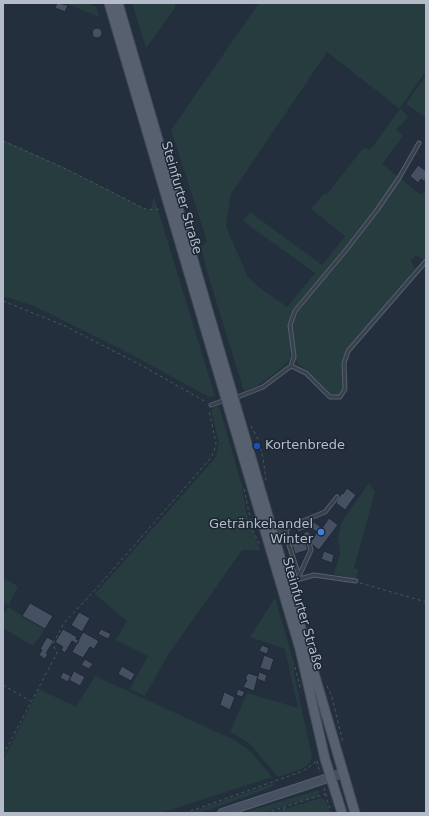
<!DOCTYPE html>
<meta charset="utf-8">
<style>
body{margin:0}
#map{position:relative;width:429px;height:816px;overflow:hidden;background:#242f3e;font-family:"DejaVu Sans",sans-serif}
canvas{display:block}
.frame{position:absolute;inset:0;border:4px solid #b4bcc9;pointer-events:none}
</style>
<div id="map">
<canvas width="429" height="816"></canvas>
<div class="frame"></div>
</div>
<script>
const g = document.querySelector('canvas').getContext('2d');
g.lineJoin = 'round';
function paint(path, color) { g.fillStyle = color; g.fill(path, 'evenodd'); }
const shape = rows => new Path2D(rows.map(r => 'M' + r).join(''));
function trace(path, color, width, dash) { g.strokeStyle = color; g.lineWidth = width; g.lineCap = dash ? 'butt' : 'round'; g.setLineDash(dash || []); g.stroke(path); }
function write(font, color, halo, rows, align = 'center') {
  g.font = font + ' "DejaVu Sans",sans-serif'; g.lineWidth = 3; g.setLineDash([]); g.textBaseline = 'middle'; g.strokeStyle = halo; g.fillStyle = color; for (const [text, x, y, turn = 0] of rows) {
    g.save(); g.translate(x, y); g.rotate((+turn || 0) * Math.PI / 180); g.textAlign = isNaN(turn) ? turn : align; if (halo) g.strokeText(text, 0, 0); g.fillText(text, 0, 0); g.restore();
  }
}
const green = shape([
 [66,3,87,3,96,7,99,17],
 [132,3,173,3,175,5,175,8,146,48],
 [259,3,426,3,426,71,400,108,408,117,396,130,403,136,382,164,421,195,426,189,426,255,423,260,416,255,411,261,415,269,347,351,343,363,344,388,339,395,332,395,308,371,299,365,296,360,296,352,291,345,290,359,283,367,257,386,244,391,208,275,201,247,207,241,171,130],
 [327,52,400,109,370,150,364,147,328,193,323,195,311,209,345,236,322,265,250,212,243,221,315,273,287,307,260,288,248,277,226,227,231,194],
 [426,75,426,113,424,116,406,104],
 [3,140,65,168,150,211,154,197,215,396,209,397,125,351,34,306,3,296],
 [219,406,242,486,246,512,260,550,242,550,168,655,145,696,130,689,148,656,116,640,127,621,95,594,216,457,219,442,211,411,214,407],
 [369,483,375,492,354,568,359,570,355,579,334,574,340,553,338,536,342,522],
 [3,578,18,586,9,605,3,602],
 [275,598,294,663,294,673,312,757,310,763,302,769,278,777,249,743,230,732,247,693,298,708,285,649,250,637],
 [8,607,45,629,33,646,3,628,3,615],
 [95,676,234,740,250,751,272,777,161,813,3,813,3,760,39,689,76,707],
 [274,783,272,787,200,813,188,813],
 [319,790,319,795,316,797,261,813,242,813],
 [321,798,326,801,330,813,271,813]
]);
const building = shape([
 [57,3,68,5,65,12,55,8,57,3],
 '92 33a5 5 0 1 1 10 0a5 5 0 1 1-10 0Z',
 [418,165,426,171,425,182,421,179,418,183,410,176,418,165],
 [347,488,356,495,345,510,336,503,342,493,343,494,347,488],
 [329,518,338,525,319,550,310,543,317,532,311,528,298,532,296,527,311,520,322,528,329,518],
 [303,535,308,550,295,554,293,547,290,546,289,539,303,535],
 [324,551,334,555,332,563,321,559,324,551],
 [30,603,53,616,45,629,22,616,30,603],
 [79,612,90,618,82,632,71,625,79,612],
 [63,629,77,637,76,639,79,640,77,644,72,641,65,653,61,650,63,647,55,642,63,629],
 [101,629,111,634,108,639,98,634,101,629],
 [83,632,99,641,94,649,90,647,83,658,72,652,83,632],
 [47,637,54,641,46,653,48,654,45,659,39,655,42,650,40,649,47,637],
 [262,645,269,648,267,654,259,651,262,645],
 [264,655,274,659,270,671,260,668,264,655],
 [85,659,93,664,89,669,81,665,85,659],
 [122,666,135,674,131,681,118,674,122,666],
 [74,671,85,677,80,686,69,680,74,671],
 [63,672,71,676,68,682,60,678,63,672],
 [259,672,267,675,265,682,257,679,259,672],
 [248,673,258,676,254,691,243,687,247,680,245,679,248,673],
 [238,689,245,692,242,697,236,695,238,689],
 [224,692,235,697,230,710,220,705,224,692]
]);
const path = shape([
 [3,141,66,169,145,209,155,210,161,208],
 [3,301,65,326,139,364,206,402],
 [251,426,258,439,263,458,266,480],
 [244,489,253,531,260,545],
 [360,583,426,602],
 [295,667,301,691],
 [3,685,30,701],
 [327,686,332,697,343,743],
 [3,755,57,653,53,644,64,623,95,590,209,460,214,452,216,443,209,411],
 [317,761,320,773],
 [324,788,331,813],
 [283,808,288,813],
 [185,813,303,771,317,761],
 [266,813,328,793]
]);
const lane = shape([
 [291,366,306,373,330,397,340,397,345,389,344,363,348,351,426,261],
 [235,398,263,387,291,366,294,356,290,325,295,311,346,250,377,210,399,178,419,143],
 [211,405,225,400],
 [274,532,286,530],
 [299,576,311,550,307,535],
 [300,579,288,542,286,530,291,526,325,512,337,497],
 [289,582,314,575,356,581]
]);
const secondary = shape([
 [222,813,343,773]
]);
const primary = shape([
 [109,3,300,649,325,759,342,813],
 [118,3,355,813]
]);
const markers = [
 [257,446,4,"#1a4fb4"],
 [321,532,4,"#3f7fe0"]
];
const streetNames = [
 ["Steinfurter Straße",181,198,74],
 ["Steinfurter Straße",302,614,74]
];
const poiNames = [
 ["Kortenbrede",265,446],
 ["Getränkehandel",313,525,"right"],
 ["Winter",313,540,"right"]
];
paint(green, '#263c3f');
paint(building, '#455162');
trace(building, '#1f2835', 1);
trace(lane, '#565f6c', 5);
trace(secondary, '#565f6c', 10);
trace(primary, '#414a57', 11);
trace(path, '#44595c', 1, [3, 3]);
trace(lane, '#38414e', 3);
trace(secondary, '#465061', 8);
trace(primary, '#56606e', 9);
for (const [x, y, r, color] of markers) { const dot = new Path2D(); dot.arc(x, y, r, 0, 2 * Math.PI); g.fillStyle = color; g.fill(dot); trace(dot, '#1d2633', 1.5); }
write('13px', '#b4bcc9', '#1d2633', streetNames);
write('13px', '#b4bcc9', '#1d2633', poiNames, 'left');
</script>
